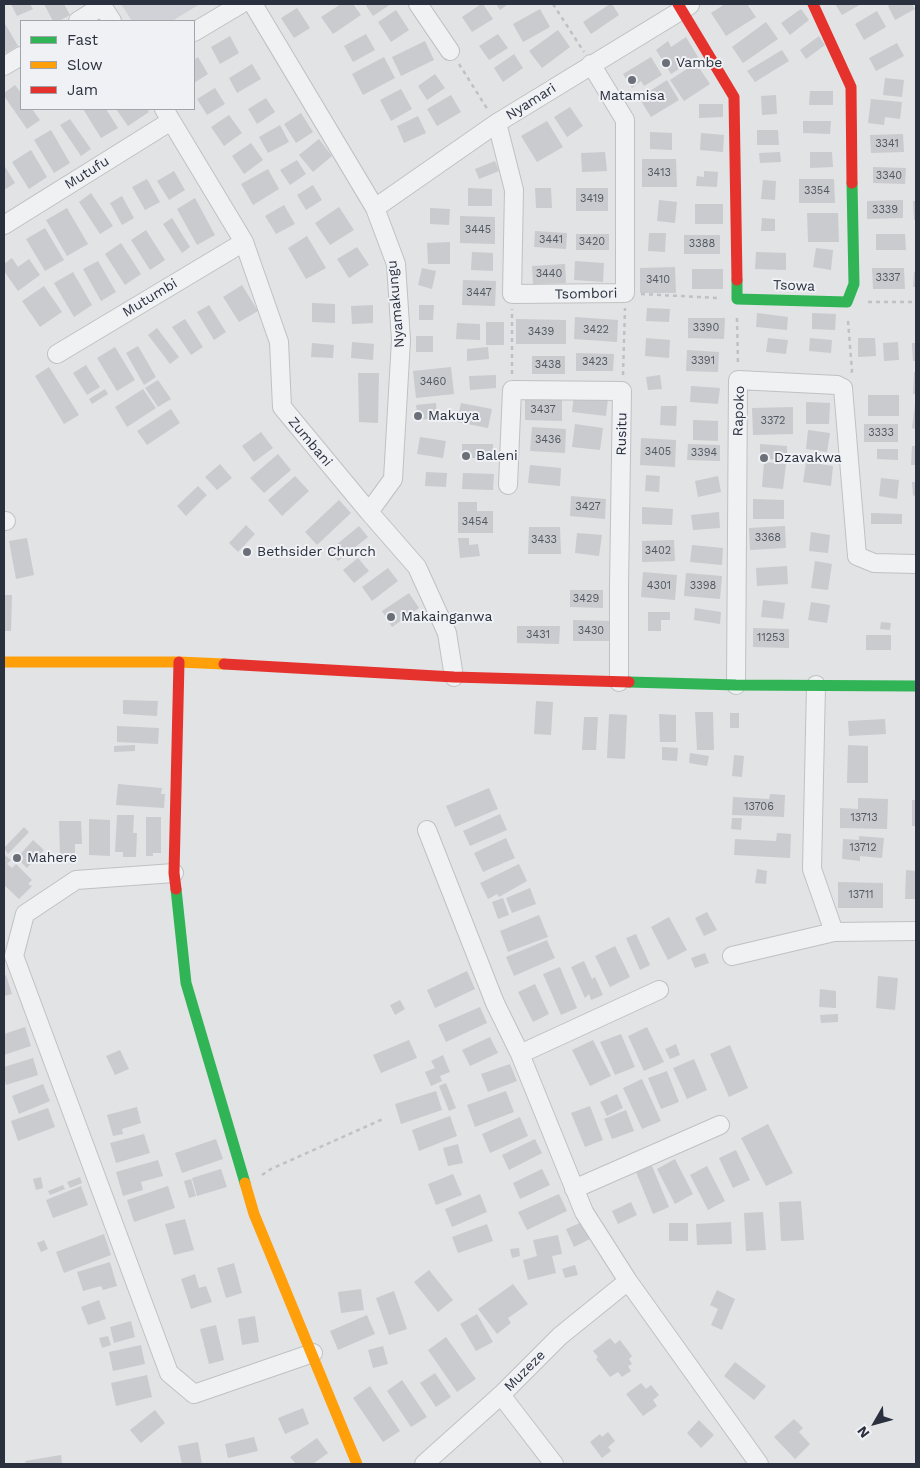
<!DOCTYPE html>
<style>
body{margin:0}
#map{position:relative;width:920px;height:1468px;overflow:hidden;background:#e1e3e5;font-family:"Work Sans",sans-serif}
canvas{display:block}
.frame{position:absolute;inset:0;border:5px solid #2a303d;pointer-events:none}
.legend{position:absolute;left:20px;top:20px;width:175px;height:90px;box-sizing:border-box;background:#eff1f5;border:1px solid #a0a4ab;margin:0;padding:6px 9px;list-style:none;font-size:15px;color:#2a303d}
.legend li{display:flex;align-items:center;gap:10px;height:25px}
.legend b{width:25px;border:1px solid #a0a4ab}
.north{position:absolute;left:850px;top:1398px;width:50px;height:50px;-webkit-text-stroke:4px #eff1f5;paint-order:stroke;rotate:232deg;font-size:14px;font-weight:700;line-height:20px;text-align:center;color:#2a303d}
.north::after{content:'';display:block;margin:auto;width:18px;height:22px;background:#2a303d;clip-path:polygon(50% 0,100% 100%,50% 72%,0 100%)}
</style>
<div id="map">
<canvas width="920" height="1468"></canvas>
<div class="frame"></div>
<ul class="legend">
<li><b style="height:6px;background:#30b455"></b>Fast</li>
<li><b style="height:6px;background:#ff9f0a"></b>Slow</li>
<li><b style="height:6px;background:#e5322d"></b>Jam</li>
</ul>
<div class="north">N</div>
</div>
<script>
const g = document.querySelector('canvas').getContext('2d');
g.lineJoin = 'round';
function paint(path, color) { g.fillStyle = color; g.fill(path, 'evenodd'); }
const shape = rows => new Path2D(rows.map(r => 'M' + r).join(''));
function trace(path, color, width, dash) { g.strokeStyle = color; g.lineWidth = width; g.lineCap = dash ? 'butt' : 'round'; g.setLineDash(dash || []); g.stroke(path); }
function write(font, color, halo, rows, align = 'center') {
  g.font = font + ' "Work Sans",sans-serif'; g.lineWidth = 4; g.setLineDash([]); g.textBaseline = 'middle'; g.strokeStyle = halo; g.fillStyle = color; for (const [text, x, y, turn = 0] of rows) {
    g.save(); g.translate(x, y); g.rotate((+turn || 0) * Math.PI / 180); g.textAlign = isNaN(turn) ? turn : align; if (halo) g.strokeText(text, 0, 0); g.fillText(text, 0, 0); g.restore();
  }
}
const built = shape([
 [121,4,200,4,172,21,132,21]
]);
const building = shape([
 [11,4,30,4,33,9,17,16],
 [44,4,64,4,70,15,59,21,53,21],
 [341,4,353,4,361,15,333,34,321,17],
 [365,4,391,4,373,16],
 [481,4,483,4,493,19,472,32,462,17],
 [496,4,508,4,500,10],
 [610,4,612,4,619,15,591,34,583,22],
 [725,4,747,4,756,17,726,36,711,13],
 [835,4,861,4,842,15],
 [892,4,912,4,915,9,895,20,888,6],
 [297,8,310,28,294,38,281,18],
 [540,9,550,27,523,42,513,24],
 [801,9,809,20,790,35,781,23],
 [396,10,409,30,391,42,378,22],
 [877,11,886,27,864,40,855,24],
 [4,22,18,46,6,53,4,48],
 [766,22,778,39,743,63,732,47],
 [558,30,570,47,542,68,529,51],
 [366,34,375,50,353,62,344,46],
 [498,34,508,48,489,60,479,46],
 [230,36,239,53,220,64,211,47],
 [819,36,825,45,806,59,800,50],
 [686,37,698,57,671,74,656,50,668,41,671,47],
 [425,41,434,60,401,76,392,57],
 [897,43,904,56,876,71,869,58],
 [782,50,789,61,755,82,747,71],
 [514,54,523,68,503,82,494,68],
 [198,57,208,74,194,83,194,60],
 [384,57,395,78,363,95,352,74],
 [651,57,662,75,644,86,641,81,632,88,623,74],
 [696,63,710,84,684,101,670,80],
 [252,64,261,79,237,93,229,78],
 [435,74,445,88,427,100,418,86],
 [885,78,904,80,902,97,883,95],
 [667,80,679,100,651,117,639,98],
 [15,85,21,93,21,109,32,109,40,120,27,129,4,96,4,93],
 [215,88,225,104,207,115,197,99],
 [401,89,412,109,391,121,380,100],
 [810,91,833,91,833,105,809,105],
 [451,95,461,112,437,126,427,109],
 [776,95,777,114,762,115,761,96],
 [266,98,275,112,257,124,248,109],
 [871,99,902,102,900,119,885,117,884,125,868,123],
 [699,104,723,104,723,117,699,118],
 [570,107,583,126,567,137,554,117],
 [83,109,106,109,118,128,101,138],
 [116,109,147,109,149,112,128,126],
 [301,113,313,132,296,143,284,124],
 [229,115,242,133,224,146,211,127],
 [418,116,426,133,404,143,397,126],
 [70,119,91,149,81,156,60,125],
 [547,121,563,147,537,162,521,136],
 [803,121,831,121,830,134,803,133],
 [280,125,289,142,268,153,259,137],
 [51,130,70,163,54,173,34,140],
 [757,130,778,130,779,145,757,145],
 [650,132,672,133,672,150,650,149],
 [701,133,724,135,723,152,700,150],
 [903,134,904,152,871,153,870,135],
 [319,139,332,156,313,172,299,155],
 [251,143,263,160,244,174,232,156],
 [31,150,47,177,29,189,12,162],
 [605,152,607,171,582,172,581,153],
 [780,152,781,162,760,163,759,153],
 [810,152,832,152,833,167,810,168],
 [642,159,676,159,677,187,642,187],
 [297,160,306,174,290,185,280,170],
 [495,161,499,171,479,179,475,169],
 [4,165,15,183,4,190],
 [873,167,906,168,905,184,873,183],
 [268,169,279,189,253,205,241,184],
 [174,171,185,190,169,200,157,181],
 [704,171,718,172,717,187,696,186,697,176,704,177],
 [147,179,160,202,145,210,132,187],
 [799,179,834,179,835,203,799,203],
 [763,180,776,181,775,200,761,199],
 [313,185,322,200,306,210,297,195],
 [468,188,492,189,492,206,468,206],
 [535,188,551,188,552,208,536,208],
 [576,188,608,188,608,211,576,211],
 [91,193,113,226,100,234,79,202],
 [122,196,134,218,122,225,110,203],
 [195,198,215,235,197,245,177,209],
 [659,200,677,202,675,223,657,221],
 [903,200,903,218,867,219,867,201],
 [913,201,916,201,916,220,914,220],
 [695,204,723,204,723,224,695,224],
 [284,205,295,224,276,234,265,216],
 [339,207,354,230,330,245,315,223],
 [67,208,88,244,67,256,46,220],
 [430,208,450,209,449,225,430,224],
 [807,213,838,213,839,242,808,242],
 [460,216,495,217,495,244,460,243],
 [172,218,190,247,182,253,163,224],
 [762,218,775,219,775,231,761,231],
 [45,228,64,260,45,271,26,239],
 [146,230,165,260,150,270,131,240],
 [535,231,567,233,566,249,534,247],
 [649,233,666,233,665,252,648,251],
 [576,234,609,234,609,250,576,250],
 [876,234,905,234,906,250,876,250],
 [684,235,720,235,720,254,684,254],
 [307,236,326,268,306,279,288,248],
 [450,242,450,264,428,264,427,243],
 [121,243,141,274,125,285,105,254],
 [357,247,369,265,349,278,337,259],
 [816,248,833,250,831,270,813,267],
 [472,252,493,253,493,271,471,270],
 [756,252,786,253,786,270,755,269],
 [12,258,18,267,29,259,40,275,18,291,4,271,4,264],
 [98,261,116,292,101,301,83,269],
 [575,261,604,263,603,282,574,280],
 [565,264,566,283,533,284,532,266],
 [675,267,676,293,640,293,640,268],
 [422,268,436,271,432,289,418,285],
 [872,268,904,268,905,289,873,289],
 [692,269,723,269,723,289,692,289],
 [73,272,92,305,74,317,54,283],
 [914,272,916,272,916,287,913,287],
 [463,280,496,281,495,306,462,305],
 [242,285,258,311,239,322,223,297],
 [44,286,62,312,40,327,22,301],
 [312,303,335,304,335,323,312,322],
 [209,305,226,332,214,340,197,312],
 [373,305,373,323,352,324,351,306],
 [419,305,434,305,433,320,419,320],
 [647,308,670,309,669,322,646,321],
 [757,313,788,317,787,330,756,327],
 [812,313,836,314,835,330,812,329],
 [575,317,618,320,617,342,574,339],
 [688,318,725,318,724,339,688,338],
 [185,319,203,347,191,355,172,327],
 [516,319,566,320,566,344,516,344],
 [486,322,504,322,504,345,486,345],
 [457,323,480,324,480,340,456,339],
 [157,328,179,357,170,364,148,335],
 [416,336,433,336,433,352,416,352],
 [646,338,670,340,669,358,645,356],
 [768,338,788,340,786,354,766,352],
 [810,338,832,340,831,353,809,351],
 [858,338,875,338,876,356,858,357],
 [352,342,374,344,373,360,351,358],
 [898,342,899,360,884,361,883,343],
 [312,343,334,345,333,358,311,357],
 [912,343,916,343,916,361,913,361],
 [138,346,156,377,144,385,126,353],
 [115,347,135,380,117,391,97,358],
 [488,347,489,359,467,361,467,349],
 [687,350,719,352,718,372,686,371],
 [576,353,614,354,613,371,576,371],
 [532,356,565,356,565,374,532,374],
 [86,365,100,387,87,395,73,373],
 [49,367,79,415,64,424,35,376],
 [451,367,454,394,416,398,413,371],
 [914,372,916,372,916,394,913,394],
 [358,373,379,373,378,423,359,422],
 [496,375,496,388,470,390,469,376],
 [660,375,662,389,648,390,646,377],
 [158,380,171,399,158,407,145,388],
 [691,386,720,388,718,404,690,402],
 [105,389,108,394,92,404,89,399],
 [143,389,156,408,127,427,115,407],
 [574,395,608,399,606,416,572,412],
 [868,395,899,395,899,416,868,416],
 [525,400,562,400,562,421,525,420],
 [806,402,830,403,829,424,806,424],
 [436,403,437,418,418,420,416,405],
 [461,403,492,409,488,428,457,422],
 [915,403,916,403,916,429,912,428],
 [661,406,677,406,676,426,660,425],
 [793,407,793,434,753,435,752,408],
 [171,409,180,423,147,445,137,431],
 [693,420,718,421,718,441,693,440],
 [575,424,603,428,600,450,572,447],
 [864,424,898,424,898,442,864,442],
 [532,427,566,429,565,453,530,451],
 [808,430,830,433,827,452,806,449],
 [261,432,273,448,254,462,242,446],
 [420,437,446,441,443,458,417,454],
 [641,438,676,440,675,467,640,465],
 [462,444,493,444,493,458,462,458],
 [688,444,720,445,720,461,687,460],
 [760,444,787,446,787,460,760,459],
 [912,446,916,446,916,465,911,465],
 [877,449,898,449,898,460,877,459],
 [278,454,291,470,264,493,250,478],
 [764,462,786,464,783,489,762,487],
 [806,462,833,466,831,486,803,482],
 [220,464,232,478,217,490,205,477],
 [530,465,561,468,560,486,528,483],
 [426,472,447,473,446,487,425,486],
 [463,473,494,474,493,490,462,489],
 [646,475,660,476,659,492,645,491],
 [295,476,309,491,282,516,268,500],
 [718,476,721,492,698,497,695,481],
 [881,478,899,480,897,499,879,496],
 [912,482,916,482,916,495,913,496],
 [198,486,207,495,186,516,177,506],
 [571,496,606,499,605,519,570,516],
 [753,499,784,500,784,519,753,519],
 [339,500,351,513,317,545,305,532],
 [458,502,477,502,477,511,493,511,493,533,458,533],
 [642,507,673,509,672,525,642,524],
 [719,512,720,528,693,530,691,515],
 [871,513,902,514,902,524,871,524],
 [246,525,255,534,238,552,229,543],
 [359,526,368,537,338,561,330,550],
 [785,526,786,548,750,550,749,528],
 [529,527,560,527,561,554,528,554],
 [811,532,830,535,828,553,809,551],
 [577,533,602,535,599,556,575,553],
 [27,538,34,575,16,579,9,541],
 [458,538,469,538,469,545,478,544,480,556,460,558],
 [674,540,675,561,642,562,642,541],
 [692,545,723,548,722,565,690,562],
 [358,558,369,571,354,583,343,570],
 [815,561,832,564,828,590,811,588],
 [787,566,788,584,757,586,756,568],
 [388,568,398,581,372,601,362,587],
 [643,572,677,575,675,600,641,597],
 [686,573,722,576,720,599,684,596],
 [570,590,603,590,603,608,570,607],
 [409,593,419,608,392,627,382,611],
 [4,595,12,595,11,631,4,631],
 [763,600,785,603,783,619,761,617],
 [811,602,830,605,827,623,808,620],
 [695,608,721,612,720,624,694,620],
 [648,612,670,612,670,620,661,620,661,631,648,631],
 [573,620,610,621,610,641,573,641],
 [881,622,891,623,890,630,880,629],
 [517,626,560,626,559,644,517,643],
 [753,628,789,629,789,648,753,647],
 [866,635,891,635,891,650,866,650],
 [123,700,158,701,157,716,123,714],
 [536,701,553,702,551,735,534,734],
 [695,712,713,712,714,750,697,750],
 [730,713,739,713,739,728,730,728],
 [609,714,627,715,625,759,607,758],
 [659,714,676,715,676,742,660,742],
 [584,717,598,717,596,750,582,750],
 [885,719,886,734,849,736,848,721],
 [117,726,159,728,158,744,117,742],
 [135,745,135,751,114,752,114,746],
 [848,745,868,746,868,783,847,783],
 [662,747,678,748,677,761,662,760],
 [690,753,709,756,707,766,689,763],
 [734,755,744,756,742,777,732,776],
 [118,784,162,788,161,794,165,794,164,808,116,805],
 [489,788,498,809,455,827,446,806],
 [770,794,785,795,784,817,732,815,733,797,769,799],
 [858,798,888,799,887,829,840,828,840,808,858,809],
 [912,800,916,800,916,826,912,826],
 [500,814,507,830,470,846,463,831],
 [117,815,134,815,133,833,137,833,136,857,123,857,123,852,115,852],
 [146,817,161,817,161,853,153,853,153,856,146,856],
 [732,818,742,818,741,830,731,829],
 [89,819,110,820,110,856,89,855],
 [59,821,81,821,82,844,75,844,75,855,60,855],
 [24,827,29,832,8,854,4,848],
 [777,833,791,834,790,858,734,855,735,839,776,841],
 [859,836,884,838,882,858,860,856,860,861,842,859,843,839,859,840],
 [506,838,515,858,483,872,474,853],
 [33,840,44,850,27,868,17,858],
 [5,855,11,860,7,864,12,868,16,864,32,880,28,884,32,886,19,899,4,885],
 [519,864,527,881,499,897,497,894,488,899,480,883],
 [757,869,767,871,766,884,755,883],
 [906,870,916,871,916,899,905,899],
 [838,882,883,883,883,908,838,908],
 [530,888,536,904,512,913,506,898],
 [503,898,509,915,498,919,492,902],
 [707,912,717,930,704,936,695,918],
 [539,915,548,937,508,952,500,931],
 [669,917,687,950,668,960,651,927],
 [636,934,650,965,640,970,626,938],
 [547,940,555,958,514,976,506,957],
 [615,946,630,977,610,987,595,956],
 [705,953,709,963,695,968,691,958],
 [584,961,592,979,595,977,603,995,591,1000,589,994,585,998,571,967],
 [560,967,577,1008,561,1015,543,974],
 [467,971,475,989,435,1008,427,990],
 [6,975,12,994,4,996,4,976],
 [878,976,898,978,895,1010,876,1008],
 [535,984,549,1014,533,1022,518,992],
 [820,989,836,991,836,1008,819,1007],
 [400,1000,405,1009,395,1015,390,1005],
 [480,1007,487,1023,446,1042,438,1025],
 [838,1014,838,1022,821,1023,820,1015],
 [25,1027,31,1046,4,1055,4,1034],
 [647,1027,664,1062,644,1071,628,1036],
 [621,1034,635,1067,615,1075,600,1042],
 [490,1037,498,1053,470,1066,462,1050],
 [409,1040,417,1058,381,1073,373,1055],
 [593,1040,611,1076,590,1086,572,1050],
 [676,1044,680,1055,670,1059,665,1049],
 [730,1045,748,1088,729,1097,710,1054],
 [120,1050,129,1069,115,1075,106,1056],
 [443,1055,450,1072,440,1076,442,1081,431,1086,425,1072,435,1068,431,1061],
 [33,1058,38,1075,6,1085,4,1078,4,1067],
 [694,1059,707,1090,687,1099,673,1068],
 [510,1064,517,1081,488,1092,481,1074],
 [667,1071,679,1102,661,1109,648,1078],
 [642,1079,661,1121,642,1129,623,1088],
 [446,1083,456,1108,449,1111,439,1086],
 [43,1084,50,1101,19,1114,12,1096],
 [436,1091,442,1110,401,1124,395,1104],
 [506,1091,514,1112,475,1127,467,1105],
 [617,1094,623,1108,607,1116,600,1102],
 [590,1106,603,1140,585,1147,571,1113],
 [137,1107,141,1123,122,1129,123,1134,113,1136,107,1115],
 [48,1108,55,1127,18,1141,11,1121],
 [626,1110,634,1131,612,1139,604,1119],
 [450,1116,457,1136,419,1151,412,1130],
 [520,1117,528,1136,490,1153,482,1134],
 [768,1124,793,1173,766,1186,741,1138],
 [144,1134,150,1153,116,1163,110,1143],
 [216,1139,223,1159,182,1173,175,1153],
 [535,1139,542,1153,509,1170,502,1155],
 [458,1144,463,1163,448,1166,443,1148],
 [736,1150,750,1180,733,1188,719,1158],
 [675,1159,693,1194,675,1204,657,1169],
 [158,1160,163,1176,141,1182,143,1190,123,1196,116,1172],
 [652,1166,669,1207,653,1214,636,1172],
 [707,1166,725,1201,708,1210,690,1175],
 [221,1169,227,1187,197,1196,192,1178],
 [542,1169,550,1185,520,1199,513,1183],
 [453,1174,462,1195,436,1205,428,1184],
 [41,1177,43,1188,36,1190,33,1179],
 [80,1177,82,1183,70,1188,67,1182],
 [191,1179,196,1196,189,1198,184,1181],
 [63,1185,65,1189,50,1195,48,1191],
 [81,1186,88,1205,53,1218,46,1200],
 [168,1186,175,1208,134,1222,127,1200],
 [480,1194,487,1212,452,1227,445,1209],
 [559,1194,567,1211,527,1230,518,1212],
 [801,1201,804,1240,781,1241,779,1202],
 [631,1202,637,1215,618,1224,612,1211],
 [763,1212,766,1250,746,1251,744,1213],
 [185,1219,194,1250,174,1255,165,1224],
 [582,1222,590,1239,574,1247,566,1229],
 [731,1222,732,1244,697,1245,696,1224],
 [669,1223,688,1223,688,1241,669,1241],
 [487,1224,493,1241,458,1253,452,1237],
 [104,1234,111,1255,64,1273,56,1252],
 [558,1235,562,1254,552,1256,556,1273,528,1280,523,1260,537,1256,533,1240],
 [44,1240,48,1249,41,1252,37,1243],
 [519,1248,520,1256,512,1258,510,1249],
 [110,1262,117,1286,103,1290,101,1286,83,1291,77,1272],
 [234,1263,242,1293,226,1298,217,1268],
 [575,1265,578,1275,565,1278,562,1269],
 [429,1270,453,1300,438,1312,414,1282],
 [195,1274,199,1288,206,1286,212,1302,191,1309,181,1279],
 [513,1284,528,1304,508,1318,511,1323,497,1334,478,1309],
 [361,1289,364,1310,341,1313,338,1292],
 [717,1290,735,1299,722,1330,711,1325,718,1309,710,1305],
 [394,1291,407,1329,389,1335,376,1298],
 [99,1300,106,1319,88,1325,81,1307],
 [477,1314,493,1342,476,1351,460,1324],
 [367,1315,375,1334,338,1350,330,1331],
 [255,1316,259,1342,242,1345,238,1319],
 [131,1321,135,1337,114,1343,110,1327],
 [216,1325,224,1360,209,1364,200,1329],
 [108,1336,111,1345,102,1348,99,1338],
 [446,1337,476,1379,457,1392,428,1350],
 [610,1338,615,1344,620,1340,632,1356,629,1359,632,1364,628,1366,631,1371,622,1377,618,1372,610,1377,596,1359,598,1357,593,1351],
 [141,1345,145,1364,113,1371,109,1352],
 [383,1346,388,1364,373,1368,368,1350],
 [735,1362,766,1386,754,1400,724,1376],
 [435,1373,451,1397,436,1407,420,1383],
 [147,1375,152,1397,116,1406,111,1383],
 [402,1380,427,1417,411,1427,387,1391],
 [641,1383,646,1389,651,1385,659,1395,653,1400,657,1406,643,1416,626,1394],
 [370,1386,400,1431,383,1442,353,1398],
 [303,1408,309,1424,285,1434,278,1418],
 [155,1410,165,1423,141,1443,130,1430],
 [794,1419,803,1428,799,1432,810,1444,795,1459,774,1437],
 [699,1420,714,1435,701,1448,687,1433],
 [608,1432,615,1441,608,1447,611,1451,602,1458,590,1442,600,1434,602,1437],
 [254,1437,258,1451,228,1458,225,1444],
 [317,1438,328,1453,313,1464,296,1464,290,1457],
 [198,1442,202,1464,182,1464,178,1446],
 [61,1455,62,1464,26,1464,25,1461]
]);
const path = shape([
 [553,4,584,52],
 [459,64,488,110],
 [641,294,718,298],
 [868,302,916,302],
 [737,318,738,365],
 [848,321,852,371,850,375],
 [512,374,512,309],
 [623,375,625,308],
 [262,1175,271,1169,383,1119]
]);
const street = shape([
 [101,4,112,21],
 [253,4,375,208,396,264,401,340,393,479,369,512],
 [418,4,450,51],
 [78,21,102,6],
 [194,32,241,4],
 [4,66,21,56],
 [164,109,244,242,279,342,282,407,369,512,417,567,447,633,454,677],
 [497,123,514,190,512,294,625,293,625,120,591,64],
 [375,208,497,123,690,5],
 [4,225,171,121],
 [57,354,244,242],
 [508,485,512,390,622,391,619,585,619,682],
 [4,521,6,521],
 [736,685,738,380,837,385,843,388,857,556,874,563,916,564],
 [816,685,812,869,834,932],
 [427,830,495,1003,520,1054,584,1212,628,1281,759,1464],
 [174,873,76,880,25,914,14,956,169,1373,194,1394,313,1353],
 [732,956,834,932,916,931],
 [520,1054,659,990],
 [574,1189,720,1125],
 [501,1395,554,1464],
 [424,1464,501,1395,560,1336,628,1281]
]);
const fast = shape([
 [737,280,737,299,847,302,854,284,852,183],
 [629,682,736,685,916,686],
 [176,889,186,983,245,1183]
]);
const slow = shape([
 [4,662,179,662,224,664],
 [245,1183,254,1214,357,1464]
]);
const jam = shape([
 [678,4,734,97,737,280],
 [813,4,851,87,852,183],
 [224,664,454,677,629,682],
 [176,889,174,873,179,662]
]);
const markers = [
 [666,63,5,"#6a6f78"],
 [632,80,5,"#6a6f78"],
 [418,416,5,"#6a6f78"],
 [466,456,5,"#6a6f78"],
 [764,458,5,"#6a6f78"],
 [247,552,5,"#6a6f78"],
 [391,617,5,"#6a6f78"],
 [17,858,5,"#6a6f78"]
];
const numberNames = [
 ["3341",887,144],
 ["3413",659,173],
 ["3340",889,176],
 ["3354",817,191],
 ["3419",592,199],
 ["3339",885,210],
 ["3445",478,230],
 ["3441",551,240],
 ["3420",592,242],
 ["3388",702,244],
 ["3440",549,274],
 ["3337",888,278],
 ["3410",658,280],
 ["3447",479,293],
 ["3390",706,328],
 ["3422",596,330],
 ["3439",541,332],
 ["3391",703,361],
 ["3423",595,362],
 ["3438",548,365],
 ["3460",433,382],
 ["3437",543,410],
 ["3372",773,421],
 ["3333",881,433],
 ["3436",548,440],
 ["3405",658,452],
 ["3394",704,453],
 ["3427",588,507],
 ["3454",475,522],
 ["3368",768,538],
 ["3433",544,540],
 ["3402",658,551],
 ["4301",659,586],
 ["3398",703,586],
 ["3429",586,599],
 ["3430",591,631],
 ["3431",538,635],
 ["11253",771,638],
 ["13706",759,807],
 ["13713",864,818],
 ["13712",863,848],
 ["13711",861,895]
];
const poiNames = [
 ["Vambe",676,63],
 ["Matamisa",632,96,"center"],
 ["Makuya",428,416],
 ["Baleni",476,456],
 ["Dzavakwa",774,458],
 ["Bethsider Church",257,552],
 ["Makainganwa",401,617],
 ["Mahere",27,858]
];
const streetNames = [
 ["Nyamari",531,102,-32],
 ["Mutufu",87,173,-32],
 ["Tsowa",794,286,2],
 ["Tsombori",586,294,-1],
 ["Mutumbi",150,298,-31],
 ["Nyamakungu",396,304,-95],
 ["Rapoko",739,411,-88],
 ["Rusitu",622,434,-89],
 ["Zumbani",310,442,50],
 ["Muzeze",525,1371,-45]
];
paint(built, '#d0d2d8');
paint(building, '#c9cbce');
trace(street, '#bfc1c3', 20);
trace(path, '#c0c1c6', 2.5, [4, 4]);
trace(street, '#f0f1f3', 18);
trace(fast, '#30b455', 11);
trace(slow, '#ff9f0a', 11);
trace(jam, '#e5322d', 11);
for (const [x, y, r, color] of markers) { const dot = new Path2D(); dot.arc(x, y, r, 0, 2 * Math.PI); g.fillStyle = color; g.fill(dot); trace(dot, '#eff1f5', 2); }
write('11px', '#525862', null, numberNames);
write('14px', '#2a303d', '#eff1f5', poiNames, 'left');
write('14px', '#2a303d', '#eff1f5', streetNames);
</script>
